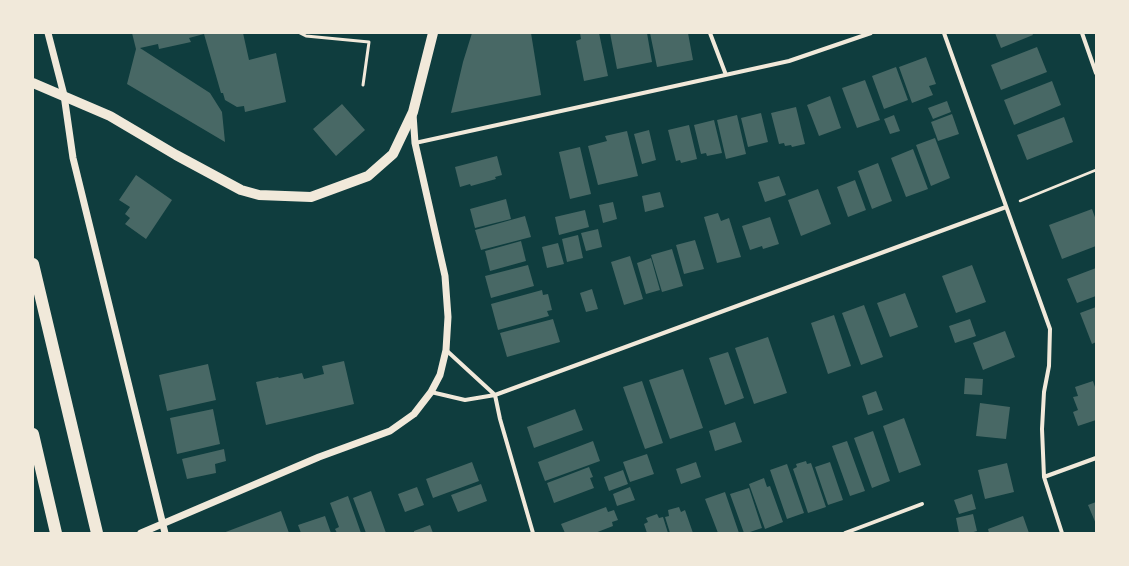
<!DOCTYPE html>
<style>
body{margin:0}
#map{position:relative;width:1129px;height:566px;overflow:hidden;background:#0f3d3e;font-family:Helvetica,sans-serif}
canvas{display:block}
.frame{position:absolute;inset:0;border:34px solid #f1e9da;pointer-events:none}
</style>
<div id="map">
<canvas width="1129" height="566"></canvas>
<div class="frame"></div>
</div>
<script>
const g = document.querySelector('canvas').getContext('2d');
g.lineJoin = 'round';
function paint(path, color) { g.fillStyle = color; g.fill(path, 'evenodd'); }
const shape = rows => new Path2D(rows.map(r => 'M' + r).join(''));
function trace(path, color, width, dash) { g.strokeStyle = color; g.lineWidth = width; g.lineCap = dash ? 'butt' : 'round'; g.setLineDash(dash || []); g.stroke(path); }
const building = shape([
 [132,33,243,33,249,60,276,53,286,102,245,112,244,106,237,107,225,100,223,93,221,93,204,34,189,38,191,42,159,49,158,44,140,48,210,93,222,112,225,142,127,84,136,49],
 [472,33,531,33,541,95,451,113,463,62],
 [580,33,599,33,608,76,584,81,576,41,581,39],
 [610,33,647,33,652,62,617,69],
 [650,33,688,33,693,60,657,67],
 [995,33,1032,33,1033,35,1001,48],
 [1037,47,1047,72,1001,90,991,65],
 [926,57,936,84,929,86,933,95,912,103,899,67],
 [896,67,908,100,884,109,872,76],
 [865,80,880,120,857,128,842,88],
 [1052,81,1061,105,1014,125,1004,100],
 [830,96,841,128,819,136,807,105],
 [947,101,951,112,933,119,928,108],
 [342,104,365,130,336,156,313,129],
 [796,107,805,144,792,147,791,145,785,146,784,143,779,144,771,113],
 [761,113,768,142,748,147,741,118],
 [952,114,959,134,938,141,931,122],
 [737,115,746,154,726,159,717,120],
 [894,115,900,131,890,134,884,119],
 [1064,117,1073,142,1027,160,1017,135],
 [714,120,722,153,707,156,706,153,701,154,694,125],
 [689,125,697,159,681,163,680,160,676,161,668,130],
 [649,130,656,160,642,164,634,134],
 [627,131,638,176,598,185,588,146,607,141,605,136],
 [935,138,950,178,931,186,916,145],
 [580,147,591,194,570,199,559,152],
 [913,149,928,189,906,197,891,158],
 [497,156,502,175,495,177,496,179,471,186,470,184,460,187,455,167],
 [878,163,892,201,872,209,858,171],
 [136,175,172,200,146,239,125,224,130,218,125,214,130,207,119,200],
 [779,176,786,195,765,202,758,182],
 [855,180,866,210,848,217,837,187],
 [818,189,831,224,801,236,788,200],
 [660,192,664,207,645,212,642,196],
 [506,199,511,219,475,228,470,209],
 [613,202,617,219,603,223,599,205],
 [1092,209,1096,220,1096,246,1062,259,1049,225],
 [585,210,589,227,559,235,555,217],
 [718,213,721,221,729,218,741,257,717,263,704,217],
 [525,216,531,237,481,250,475,230],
 [770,217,779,244,763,249,762,246,750,250,742,226],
 [598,229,602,247,586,251,581,233],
 [578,235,583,258,567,262,562,239],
 [695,240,704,269,684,274,676,245],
 [521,241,526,261,490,271,485,251],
 [558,243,564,264,547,268,542,247],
 [672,249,683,286,662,292,651,255],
 [630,256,643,299,624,305,611,262],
 [651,258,660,290,646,294,637,263],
 [528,265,534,286,491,298,485,276],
 [972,265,986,302,956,313,942,276],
 [1096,268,1096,296,1077,303,1067,279],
 [592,289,598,309,586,312,580,293],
 [542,290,543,295,548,294,552,310,547,311,549,316,498,330,491,304],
 [905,293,918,327,890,337,877,303],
 [864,305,883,357,861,365,842,313],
 [1096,307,1096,342,1092,344,1080,313],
 [834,315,851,366,828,374,811,323],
 [553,319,560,342,507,357,500,333],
 [970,319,976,336,955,343,949,326],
 [1005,331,1015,357,983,370,973,343],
 [768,337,787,393,754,404,735,348],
 [728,352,744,398,725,405,709,358],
 [344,361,354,404,266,425,256,382,278,377,279,378,302,373,304,379,324,374,322,366],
 [208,364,216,400,167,411,159,375],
 [683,369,703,428,670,439,649,380],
 [965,378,983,379,982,395,964,394],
 [642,381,663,443,645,449,623,387],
 [1093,381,1096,390,1096,420,1078,426,1073,412,1078,410,1073,397,1078,396,1075,387],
 [876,391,883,410,868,415,862,396],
 [980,403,1010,407,1006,439,976,436],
 [213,409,220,444,177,454,170,418],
 [575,409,583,430,534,448,527,427],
 [904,418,921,465,899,473,883,426],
 [735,422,742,442,715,451,709,431],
 [873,431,890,481,872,488,854,438],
 [593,441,600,461,545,481,538,462],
 [847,441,865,491,850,496,832,446],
 [224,449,226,461,215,464,216,473,187,479,182,459],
 [647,454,654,474,630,482,623,462],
 [806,461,807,464,811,463,826,507,808,513,793,469,797,467,796,464],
 [472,462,479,481,433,498,426,479],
 [696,462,701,477,681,484,676,469],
 [830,462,843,500,828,505,815,467],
 [1007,463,1014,492,985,499,978,470],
 [787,464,804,513,787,519,770,470],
 [589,467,593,477,590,478,594,488,554,503,547,483],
 [623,470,628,484,609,491,604,477],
 [764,478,767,487,770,486,783,522,765,529,749,484],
 [481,484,487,501,458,512,451,495],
 [417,487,424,505,405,512,398,494],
 [630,487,635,500,617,506,613,494],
 [749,488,762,528,747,533,744,533,730,494],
 [371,491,386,533,366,533,353,498],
 [725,492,739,533,718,533,705,499],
 [972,494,976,509,959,514,954,500],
 [348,496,361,533,337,533,335,529,339,527,330,503],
 [1096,502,1096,524,1088,505],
 [606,507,608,512,614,510,618,520,612,522,613,526,595,533,565,533,561,524],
 [679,507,681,512,685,510,693,533,670,533,665,517,669,516,668,510],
 [281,511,289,533,223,533],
 [657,514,659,518,663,517,668,533,647,533,644,524,648,522,646,518],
 [973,514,977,531,970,533,959,533,956,518],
 [325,516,331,533,301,533,298,525],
 [1023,516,1029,533,989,533,988,529],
 [430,525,433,533,414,533,414,531]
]);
const path = shape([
 [1020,201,1096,170]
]);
const service = shape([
 [300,33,306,36,369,42,363,85]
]);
const minor = shape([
 [710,33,726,75],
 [944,33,1050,329,1049,366,1044,392,1042,429,1044,477,1062,533],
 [1082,33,1096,73],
 [415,143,789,61,871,33],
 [446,350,495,395,500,419,533,533],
 [431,392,465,400,495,395,1006,207],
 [1044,477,1096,458],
 [845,533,922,504]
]);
const tertiary = shape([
 [48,33,64,95,73,158,165,533],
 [141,533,319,457,390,431,414,414,431,392,440,375,446,350,448,317,445,276,415,143,413,114]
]);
const primary = shape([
 [33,83,110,116,176,155,241,190,259,195,311,197,368,176,393,154,413,112,433,33]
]);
const motorway = shape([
 [33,264,97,533],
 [33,434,56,533]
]);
paint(building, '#486865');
trace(path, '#f1e9da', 2.5);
trace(service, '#f1e9da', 3);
trace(minor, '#f1e9da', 4);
trace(tertiary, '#f1e9da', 7);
trace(primary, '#f1e9da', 10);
trace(motorway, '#f1e9da', 12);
</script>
